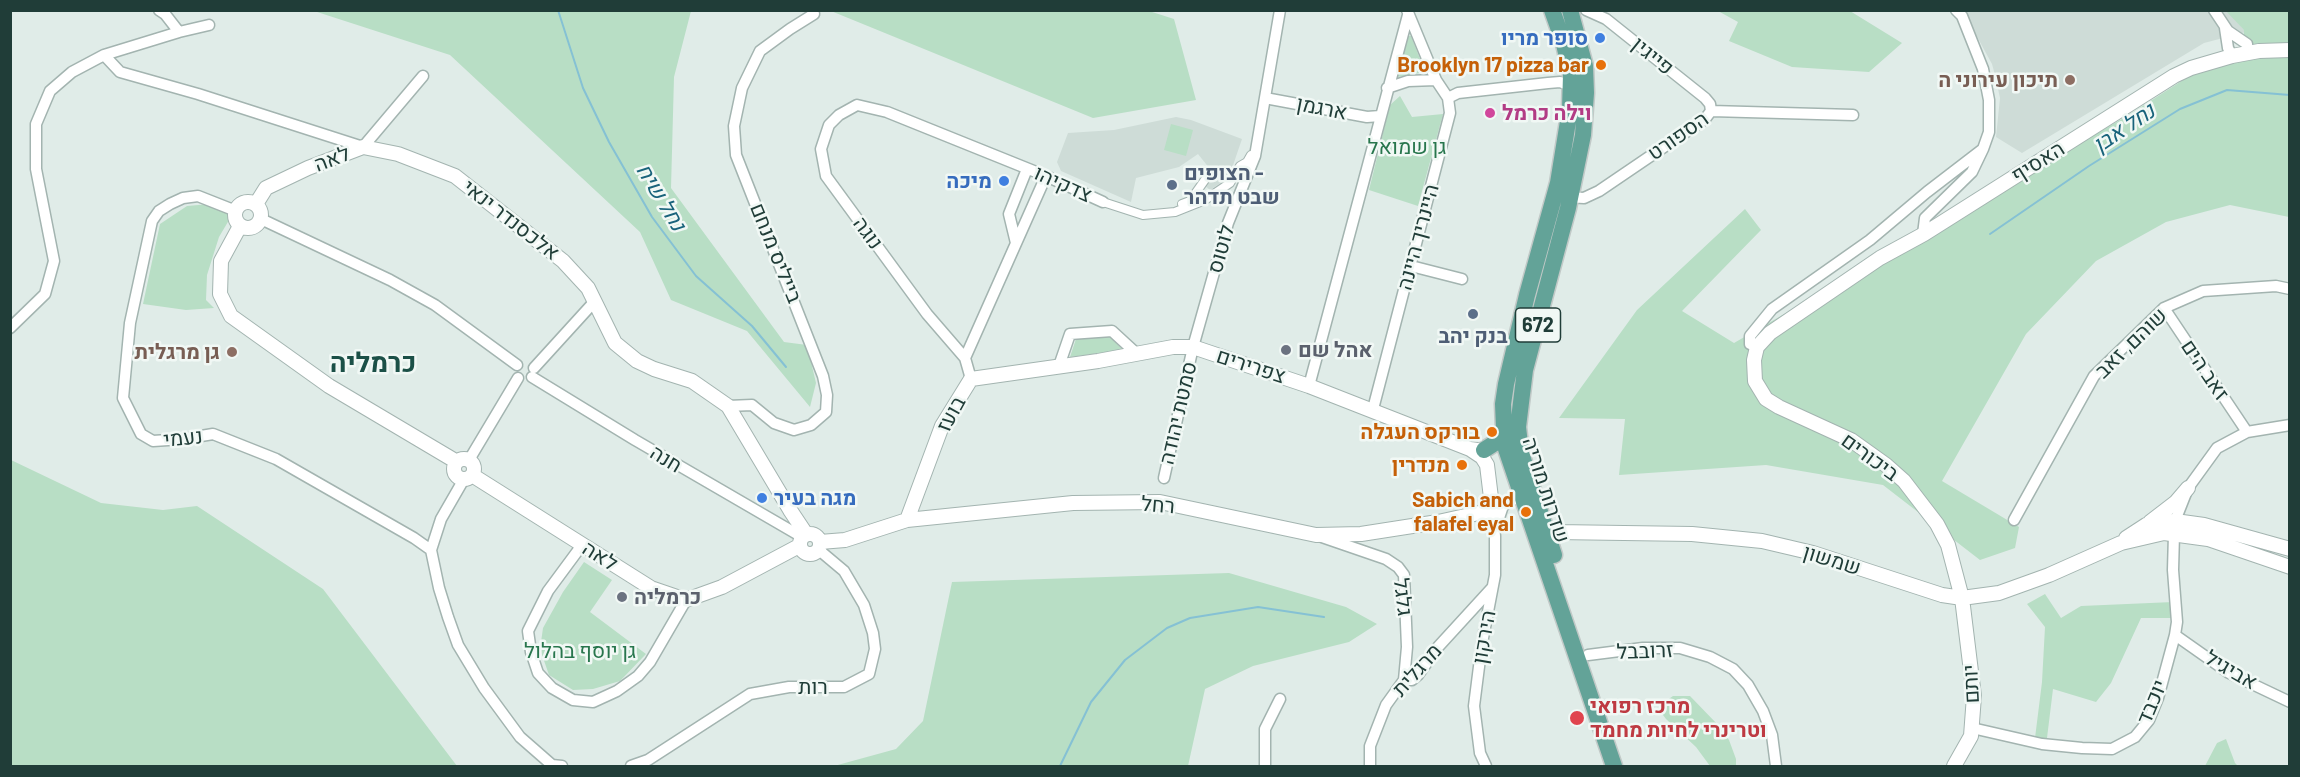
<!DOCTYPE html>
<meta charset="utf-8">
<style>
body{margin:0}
#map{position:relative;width:2300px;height:777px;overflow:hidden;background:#e0ece8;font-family:Barlow,sans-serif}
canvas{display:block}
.frame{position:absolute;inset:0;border:12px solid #203d38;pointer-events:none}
</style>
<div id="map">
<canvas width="2300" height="777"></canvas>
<div class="frame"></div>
</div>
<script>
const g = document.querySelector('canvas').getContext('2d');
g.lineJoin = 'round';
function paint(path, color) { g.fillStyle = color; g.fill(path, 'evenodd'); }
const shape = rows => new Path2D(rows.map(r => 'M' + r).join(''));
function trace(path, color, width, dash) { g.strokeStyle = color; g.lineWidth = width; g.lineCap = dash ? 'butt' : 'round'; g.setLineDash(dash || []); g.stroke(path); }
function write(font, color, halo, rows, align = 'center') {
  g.font = font + ' Barlow,Heebo,sans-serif'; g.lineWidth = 5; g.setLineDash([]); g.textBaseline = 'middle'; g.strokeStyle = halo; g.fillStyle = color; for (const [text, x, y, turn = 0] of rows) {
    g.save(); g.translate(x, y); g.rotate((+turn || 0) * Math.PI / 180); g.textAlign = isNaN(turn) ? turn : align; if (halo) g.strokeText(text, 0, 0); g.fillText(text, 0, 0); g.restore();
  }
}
const built = shape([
 [1963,11,2228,11,2246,32,2204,43,2022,153,1996,137,2000,98,1995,75,1992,64],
 [1176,117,1191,120,1242,139,1229,177,1210,190,1204,185,1214,174,1198,154,1179,167,1136,178,1131,202,1061,171,1057,162,1068,133,1114,130]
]);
const green = shape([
 [314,11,691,11,674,77,671,188,784,342,807,345,816,383,810,407,747,331,671,300,640,232,450,55],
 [831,11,1149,11,1174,19,1196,100,1093,118],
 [1718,11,1850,11,1902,43,1869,72,1792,67,1729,41,1738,22],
 [2226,11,2289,11,2289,217,2230,205,2166,222,2096,261,2026,334,1942,481,2019,527,2015,548,1980,560,1883,485,1766,465,1619,475,1625,419,1559,418,1637,310,1745,209,1761,230,1682,311,1734,343,2127,116,2191,75,2243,60,2244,30],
 [1407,36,1411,36,1424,69,1420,73,1397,77,1395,72,1399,71],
 [1400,96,1412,117,1443,114,1418,206,1369,190,1390,105],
 [1171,124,1193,130,1186,156,1164,150],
 [210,204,232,215,219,237,207,275,206,300,214,308,186,310,143,304,160,224,187,206],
 [1110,337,1123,350,1070,357,1076,339],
 [11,460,101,503,163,510,197,506,323,589,457,766,11,766],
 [584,562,612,580,590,612,646,654,620,681,593,689,573,690,549,675,540,649,543,628,563,592],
 [1229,573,1346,607,1377,624,1349,642,1253,666,1205,689,1188,766,834,766,896,749,923,721,952,582],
 [2045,594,2061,618,2081,606,2173,602,2173,618,2141,618,2111,683,2096,702,2053,689,2047,738,2035,738,2042,682,2045,627,2027,604],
 [1673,696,1690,696,1719,726,1729,740,1736,759,1736,766,1710,766,1696,747,1666,719,1660,711,1663,703],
 [2226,739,2235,763,2238,766,2205,766,2217,743]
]);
const stream = shape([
 [558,10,583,88,609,142,652,217,696,276,752,326,786,367],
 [1990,234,2089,166,2180,109,2227,90,2290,95],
 [1060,766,1091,702,1125,660,1167,628,1190,618,1258,607,1324,617]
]);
const pedestrian = shape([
 [1103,202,1143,215,1175,212,1205,200,1230,183,1240,166,1247,162,1251,155,1254,156],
 [1182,204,1190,201,1209,174]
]);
const minor = shape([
 [1586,10,1606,19,1705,98,1710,104,1711,111],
 [2214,10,2228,31,2247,44,2248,53],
 [2225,28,2228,48,2232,56],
 [179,32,209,25],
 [104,55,120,72,198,94,363,147,423,76],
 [1387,88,1408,81,1436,80],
 [1265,98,1367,117,1380,116],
 [1448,98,1458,93,1548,83,1560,82,1571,86],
 [1711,111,1853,115],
 [1566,197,1584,198,1599,191,1705,119,1711,111],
 [236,211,198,196,183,198,170,204,159,211,152,221,130,323,123,398,141,434,153,441,183,439,213,434,276,459,414,538,431,550],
 [261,219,390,280,435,305,517,365],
 [1923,234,1925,218,1972,172,1983,149,1989,132,1989,100,1983,69,1962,16,1956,10],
 [1016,243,1009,214,1027,169],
 [1411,266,1462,279],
 [2164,308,2247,432],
 [10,328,45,294,54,261,36,169,36,124,50,91,72,72,104,55,179,32,165,14,159,10],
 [1757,347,1750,344,1750,336,1772,309,1870,240,1927,192,1983,149],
 [965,358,927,314,826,176,821,149,829,125,839,115,857,105,887,112,1046,176,1103,202],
 [1059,366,1070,334,1112,331,1137,354],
 [534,368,595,301],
 [532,377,635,440,802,537],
 [971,379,965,358,1046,176],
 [1309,386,1408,15],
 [728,406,752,405,774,423,794,430,811,425,826,412,827,395,823,376,736,155,734,126,742,88,760,51,790,29,814,14],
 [1373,409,1450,113,1448,98,1436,80,1407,10],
 [469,460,518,378],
 [1164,478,1193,347,1228,223,1255,156,1280,10],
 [464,479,441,519,431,550,439,588,448,617,458,645,484,688,520,737,552,765,562,766],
 [2014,520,2094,376,2164,308,2203,291,2276,286,2290,289],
 [1497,524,1503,506,1522,494],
 [1322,537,1386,559,1398,567,1404,575,1407,647,1404,680],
 [582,545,548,591,528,631,531,652,538,673,552,688,573,700,593,702,617,691,638,676,650,662,686,600],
 [2175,635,2229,673,2290,702],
 [1588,655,1643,648,1680,648,1710,657,1733,669,1748,685,1763,711,1772,735,1776,766],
 [1972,728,2042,744,2082,748,2112,749,2135,737,2149,720,2158,698,2175,635,2177,622,2173,570,2174,534,2175,521,2188,488,2217,448,2247,432,2290,425],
 [631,766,648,760,750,694,789,687,844,687,869,674,875,649,873,633,864,605,844,571,819,550],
 [1265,766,1265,729,1280,699],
 [1370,766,1370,746,1386,705,1404,680,1412,680,1418,675,1438,647,1492,588],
 [1486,766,1480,753,1474,706,1482,643,1495,575,1495,536,1492,506]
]);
const tertiary = shape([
 '235 215a13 13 0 1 1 26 0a13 13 0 1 1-26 0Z',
 [256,204,266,188,308,168,363,147,398,154,455,176,563,261,588,288,615,343,637,361,654,369,692,381,728,406,790,510,806,534],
 [240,226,221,261,220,294,231,316,329,386,457,462],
 '454 469a10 10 0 1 1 20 0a10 10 0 1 1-20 0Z',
 [472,475,651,588,686,600,722,587,799,546],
 [907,520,942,426,971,379,1098,361,1173,347,1193,347,1309,386,1470,449,1477,450],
 [2150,522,2176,502,2188,488],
 [1538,528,1556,532,1692,534,1762,541,1813,553,1942,595,1962,598,1999,593,2049,575,2121,543,2164,533,2208,539,2290,567],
 '800 544a10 10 0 1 1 20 0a10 10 0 1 1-20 0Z',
 [2126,538,2146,525,2175,521,2204,525,2290,549],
 [820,542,845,540,907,520,1073,503,1160,502,1316,535,1361,534,1438,522,1488,511,1492,506,1487,465,1482,457,1470,449],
 [1954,766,1971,736,1974,696,1962,598,1948,545,1937,524,1904,481,1886,465,1851,440,1779,407,1766,399,1755,381,1754,360,1757,347,1770,333,1880,258,1924,234,2174,76,2191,68,2232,56,2259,51,2290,50]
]);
const primary = shape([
 [1552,10,1564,44,1571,75,1570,109,1558,183,1527,295,1506,384,1503,404,1504,428,1506,449,1614,766],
 [1484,450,1498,441,1504,428],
 [1554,555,1521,453,1518,427,1525,370,1568,208,1583,135,1586,93,1585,66,1570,10]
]);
const markers = [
 [1600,38,6,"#3f7fe0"],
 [1601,65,6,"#e8710a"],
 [2070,80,6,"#8d6e63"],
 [1490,113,6,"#d1479c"],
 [1004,181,6,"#3f7fe0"],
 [1172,185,6,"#5c6f8a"],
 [1473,314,6,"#5c6f8a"],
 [1286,350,6,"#6b7280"],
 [232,352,6,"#8d6e63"],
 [1492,432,6,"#e8710a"],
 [1462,465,6,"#e8710a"],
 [762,498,6,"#3f7fe0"],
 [1526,512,6,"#e8710a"],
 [622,597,6,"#6b7280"],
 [1577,718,8,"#e0444e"]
];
const shields = [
 [1538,325,45]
];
const shieldNames = [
 ["672",1538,325]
];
const shopNames = [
 ["סופר מריו",1588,38],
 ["מיכה",992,181],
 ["מגה בעיר",774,498,"left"]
];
const streetNames = [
 ["פייגין",1653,56,39],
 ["ארגמן",1322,108,11],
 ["הספורט",1678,136,-35],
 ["לאה",332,159,-21],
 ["האסיף",2038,162,-32],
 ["צדקיהו",1063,184,24],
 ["אלכסנדר ינאי",511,220,38],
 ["נוגה",868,233,54],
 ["היינריך היינה",1418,237,-75],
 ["לוטוס",1221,249,-74],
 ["בייליס מנחם",776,253,68],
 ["שוהם, זאב",2131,343,-44],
 ["צפרירים",1251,366,18],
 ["זאב הים",2205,370,56],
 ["סמטת יהודה",1178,413,-77],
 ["בועז",951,414,-61],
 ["נעמי",183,438,-6],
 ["ביכורים",1870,457,36],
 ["חנה",666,459,31],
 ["שדרות מוריה",1546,490,72],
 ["רחל",1158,505,5],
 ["לאה",600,556,32],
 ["שמשון",1832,560,17],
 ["גלגל",1403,597,83],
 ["הירקון",1484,637,-80],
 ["זרובבל",1645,651,-2],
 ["מרגלית",1417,670,-48],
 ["אביגיל",2231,670,30],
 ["יותם",1971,684,-93],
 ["רות",813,687],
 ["יוכבד",2152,702,-67]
];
const foodNames = [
 ["Brooklyn 17 pizza bar",1589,65],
 ["בורקס העגלה",1480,432],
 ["מנדרין",1450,465],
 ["Sabich and",1514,500],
 ["falafel eyal",1514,524]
];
const educationNames = [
 ["תיכון עירוני ה",2058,80],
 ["גן מרגלית",220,352]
];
const hotelNames = [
 ["וילה כרמל",1502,113]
];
const parkNames = [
 ["גן שמואל",1407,147],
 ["גן יוסף בהלול",580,651]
];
const serviceNames = [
 ["הצופים -",1184,173],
 ["שבט תדהר",1184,197],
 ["בנק יהב",1473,336,"center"]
];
const worshipNames = [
 ["אהל שם",1298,350],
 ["כרמליה",634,597]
];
const healthNames = [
 ["מרכז רפואי",1590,706],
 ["וטרינרי לחיות מחמד",1590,730]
];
const waterNames = [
 ["נחל אבן",2124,128,-34],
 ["נחל שיח",661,197,59]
];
const districtNames = [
 ["כרמליה",373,363]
];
paint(built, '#cedcd7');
paint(green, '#b8dec5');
trace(stream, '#85c1d4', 2);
trace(pedestrian, '#a3b4b0', 10);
trace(minor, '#a3b4b0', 13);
trace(tertiary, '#a3b4b0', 16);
trace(primary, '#c1c9c7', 19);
trace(pedestrian, '#fff', 8);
trace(minor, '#fff', 10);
trace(tertiary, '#fff', 14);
trace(primary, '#63a398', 16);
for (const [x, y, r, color] of markers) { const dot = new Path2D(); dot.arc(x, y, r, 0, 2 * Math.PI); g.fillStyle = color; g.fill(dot); trace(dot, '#f1f8f5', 2); }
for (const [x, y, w] of shields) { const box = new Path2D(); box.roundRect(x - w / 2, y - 17, w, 34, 4.5); g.fillStyle = '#f1f8f5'; g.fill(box); trace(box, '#203d38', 1.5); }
write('bold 20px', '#203d38', null, shieldNames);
write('bold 21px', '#366cbe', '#f1f8f5', shopNames, 'right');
write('21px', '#203d38', '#f1f8f5', streetNames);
write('bold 21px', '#c56008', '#f1f8f5', foodNames, 'right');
write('bold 21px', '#785e54', '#f1f8f5', educationNames, 'right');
write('bold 21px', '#b23c85', '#f1f8f5', hotelNames, 'left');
write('21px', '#28764d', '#f1f8f5', parkNames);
write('bold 21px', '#4e5e75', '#f1f8f5', serviceNames, 'left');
write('bold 21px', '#5b616d', '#f1f8f5', worshipNames, 'left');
write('bold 21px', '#be3a42', '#f1f8f5', healthNames, 'left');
write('italic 22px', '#18637b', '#f1f8f5', waterNames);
write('bold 27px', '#1b5047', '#f1f8f5', districtNames);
</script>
